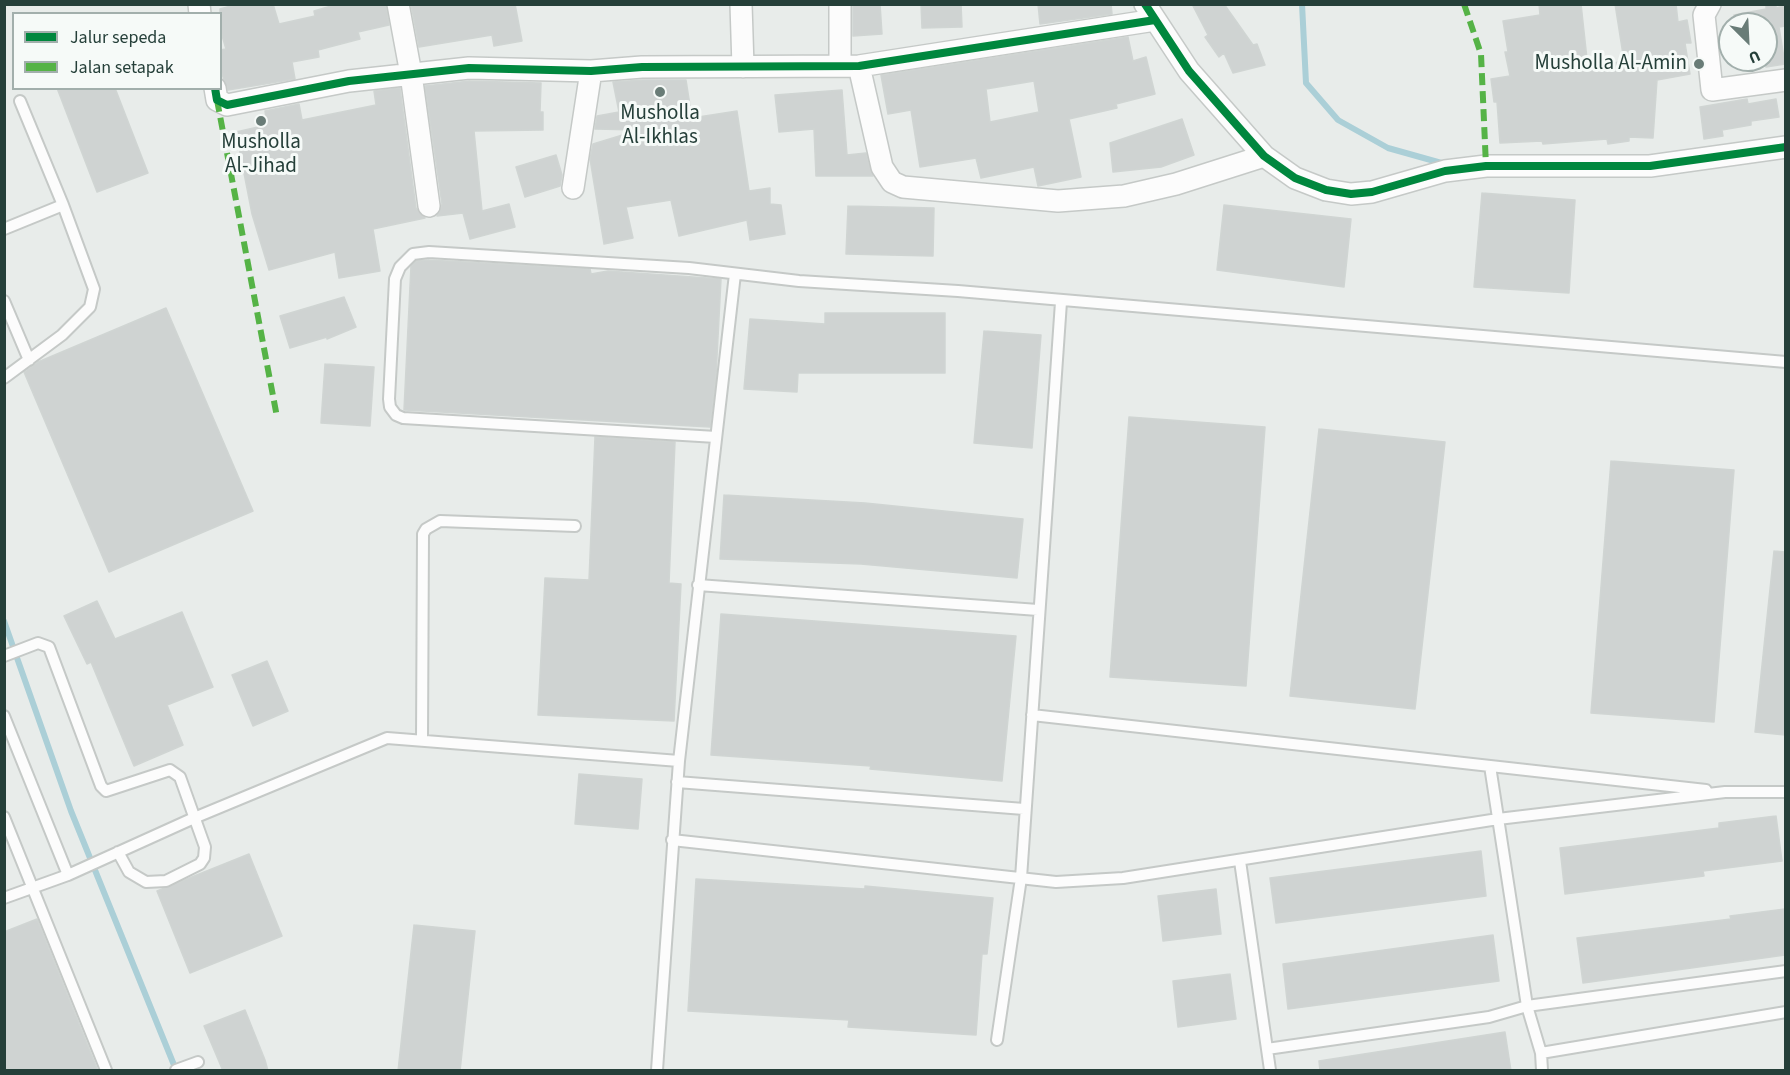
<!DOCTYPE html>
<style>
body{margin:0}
#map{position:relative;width:1790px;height:1075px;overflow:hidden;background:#e8ecea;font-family:"Source Sans 3",sans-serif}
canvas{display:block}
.frame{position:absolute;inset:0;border:6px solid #253f39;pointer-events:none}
.legend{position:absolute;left:12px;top:12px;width:210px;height:78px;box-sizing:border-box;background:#f6faf8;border:2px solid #a2afac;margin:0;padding:8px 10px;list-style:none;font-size:18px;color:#253f39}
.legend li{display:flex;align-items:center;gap:12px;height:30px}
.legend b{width:30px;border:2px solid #a2afac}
.north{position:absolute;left:1718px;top:12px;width:60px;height:60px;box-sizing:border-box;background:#f6faf8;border:2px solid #a2afac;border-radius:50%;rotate:156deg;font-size:16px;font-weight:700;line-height:24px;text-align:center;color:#253f39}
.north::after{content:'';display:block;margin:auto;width:21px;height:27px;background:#697c77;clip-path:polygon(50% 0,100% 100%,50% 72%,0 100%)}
</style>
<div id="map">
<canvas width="1790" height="1075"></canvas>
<div class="frame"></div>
<ul class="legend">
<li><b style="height:8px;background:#00873e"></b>Jalur sepeda</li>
<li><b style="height:8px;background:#55b346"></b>Jalan setapak</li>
</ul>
<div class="north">U</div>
</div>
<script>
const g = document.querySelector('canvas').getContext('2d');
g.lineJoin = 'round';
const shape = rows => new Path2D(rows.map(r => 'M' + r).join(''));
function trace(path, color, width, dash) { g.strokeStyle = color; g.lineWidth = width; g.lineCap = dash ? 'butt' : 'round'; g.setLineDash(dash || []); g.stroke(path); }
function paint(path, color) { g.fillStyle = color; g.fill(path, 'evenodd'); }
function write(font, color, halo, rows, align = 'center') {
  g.font = font + ' "Source Sans 3",sans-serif'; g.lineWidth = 6; g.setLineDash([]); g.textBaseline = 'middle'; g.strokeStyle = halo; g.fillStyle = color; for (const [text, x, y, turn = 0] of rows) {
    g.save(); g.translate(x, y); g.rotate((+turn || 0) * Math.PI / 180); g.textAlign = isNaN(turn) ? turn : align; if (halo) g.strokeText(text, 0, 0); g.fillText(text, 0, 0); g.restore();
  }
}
const stream = shape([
 [1302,4,1306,83,1338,120,1388,148,1445,164],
 [4,621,71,811,176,1070]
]);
const building = shape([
 [238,4,273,4,279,24,315,16,314,11,338,4,386,4,389,25,358,32,360,39,318,50,319,57,292,62,295,79,228,90,220,69,220,50,226,49,220,29,220,9,238,4],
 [411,4,515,4,522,41,494,46,492,35,419,47,411,4],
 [853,4,880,4,882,34,853,36,853,4],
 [921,4,961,4,962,27,922,28,921,4],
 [1038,4,1111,4,1112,14,1040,24,1038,4],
 [1192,4,1224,4,1253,45,1257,44,1265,65,1233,73,1224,53,1219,57,1205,37,1208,35,1192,4],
 [1539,4,1581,4,1588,68,1624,61,1615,4,1676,4,1678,22,1687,20,1691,43,1685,43,1690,74,1657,80,1653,138,1629,137,1629,141,1608,144,1607,139,1543,144,1542,141,1500,143,1497,102,1494,102,1491,79,1510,76,1505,52,1508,52,1503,21,1540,15,1539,4],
 [1776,4,1776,8,1784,6,1785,17,1785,26,1779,27,1785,64,1766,67,1766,24,1734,24,1734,15,1766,9,1766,5,1776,4],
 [1128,37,1133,61,1146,57,1155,94,1116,104,1117,108,1069,119,1081,177,1038,186,1034,167,981,178,976,158,920,167,911,110,888,114,881,75,1128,37],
 [1034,81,1039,112,990,122,986,89,1034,81],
 [643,80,686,80,692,118,737,111,749,191,770,188,770,204,781,205,785,234,750,240,747,220,679,236,671,200,626,207,633,238,604,244,590,159,593,144,639,130,595,129,597,116,619,112,613,82,643,80],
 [470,81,541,83,540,112,543,112,543,130,474,131,482,211,509,204,515,227,470,239,463,213,437,216,442,204,425,86,470,81],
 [57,88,115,88,148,173,97,192,57,88],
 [400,88,416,208,425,218,373,229,380,271,339,278,335,252,269,270,252,214,236,132,267,125,265,111,299,104,302,120,376,105,374,91,400,88],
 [842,90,847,155,866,153,873,176,816,176,814,129,779,132,775,95,842,90],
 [1747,99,1748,104,1776,99,1779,117,1751,121,1751,125,1722,130,1723,136,1704,139,1700,107,1747,99],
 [1182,119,1194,155,1161,167,1113,172,1110,143,1182,119],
 [556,155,562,175,560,186,525,197,516,167,556,155],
 [1482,193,1575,200,1569,293,1474,287,1482,193],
 [1224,205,1351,219,1344,287,1217,270,1224,205],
 [848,206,934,208,933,256,846,254,848,206],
 [429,260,590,269,591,274,608,271,721,279,716,376,710,427,404,410,411,266,416,261,429,260],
 [344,297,356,327,327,339,327,337,290,348,280,316,344,297],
 [166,308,253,511,109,572,24,372,38,362,166,308],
 [825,313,945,313,945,373,798,373,797,392,744,389,750,319,825,324,825,313],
 [984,331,1041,335,1032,448,974,443,984,331],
 [325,364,374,367,370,426,321,423,325,364],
 [1129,417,1265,427,1246,686,1110,677,1129,417],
 [1319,429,1445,442,1415,709,1290,696,1319,429],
 [595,437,675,442,669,583,681,584,674,721,538,715,545,578,589,580,595,437],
 [1611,461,1734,470,1714,722,1591,713,1611,461],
 [724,495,865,503,1023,519,1017,578,861,564,720,559,724,495],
 [1774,551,1785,552,1785,735,1755,732,1774,551],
 [97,601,115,639,182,612,213,687,167,705,183,745,134,766,91,662,87,664,64,616,97,601],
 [721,614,1016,636,1002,781,870,769,871,766,711,755,721,614],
 [267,661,288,711,253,726,232,675,267,661],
 [579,774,642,779,638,829,575,824,579,774],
 [1776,816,1782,861,1703,871,1704,876,1565,894,1560,848,1719,828,1719,823,1776,816],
 [1481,851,1486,896,1276,923,1270,878,1481,851],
 [249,854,282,936,190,973,157,891,249,854],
 [696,879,865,889,865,886,993,898,987,954,982,954,976,1035,848,1027,849,1020,688,1011,696,879],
 [1216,889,1221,934,1163,941,1158,896,1216,889],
 [1785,909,1785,955,1583,983,1577,938,1731,919,1730,916,1785,909],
 [37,919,98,1071,4,1071,4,932,37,919],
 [414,925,475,931,460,1071,398,1071,414,925],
 [1493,935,1499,981,1288,1009,1283,964,1493,935],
 [1230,974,1236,1019,1178,1027,1173,981,1230,974],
 [245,1010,265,1060,268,1071,223,1071,204,1026,245,1010],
 [1505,1032,1511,1071,1320,1071,1319,1061,1505,1032]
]);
const lane = shape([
 [20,101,63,205],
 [4,229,63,205,94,289,90,307,62,335,4,378],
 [4,301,29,360],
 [716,437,403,418,396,415,390,407,389,399,395,279,400,267,413,254,429,252,689,268,799,281,958,291,1786,362],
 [698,585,1038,610],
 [4,656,38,643,49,647,101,786,106,791,170,770,180,777,205,847,204,858,200,864,166,881,146,882,129,872,118,852],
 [1032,715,1706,790],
 [4,716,68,875],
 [422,739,423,534,426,529,440,521,575,526],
 [1490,766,1527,1006,1541,1053,1542,1070],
 [677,782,1024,809],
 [4,817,106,1070],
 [672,840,1056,882,1123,878,1498,819,1725,792,1786,792],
 [1240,861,1270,1070],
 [4,898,68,875,194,818,387,738,679,761],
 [997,1040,1021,878,1061,302],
 [1267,1049,1489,1017,1527,1006,1786,971],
 [1541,1053,1786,1012],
 [176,1070,198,1062],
 [657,1070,679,761,735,274]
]);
const street = shape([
 [199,4,200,14],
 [398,4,411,74,429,206],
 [741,4,743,67],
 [1145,4,1189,71,1264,156,1295,178,1326,190,1351,194,1372,192,1445,171,1486,166,1650,166,1786,147],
 [1710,4,1704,15,1712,90,1786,80],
 [840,66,840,4],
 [859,66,882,167,892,182,903,187,1058,201,1124,196,1176,184,1264,156],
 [215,88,217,100,227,105,349,81,469,68,591,71,642,67,859,66,1155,20],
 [573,188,591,71]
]);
const quiet = shape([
 [1464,4,1481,54,1486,166],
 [217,100,277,417]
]);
const cycleway = shape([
 [1145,4,1189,71,1264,156,1295,178,1326,190,1351,194,1372,192,1445,171,1486,166,1650,166,1786,147],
 [215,88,217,100,227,105,349,81,469,68,591,71,642,67,859,66,1155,20]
]);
const markers = [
 [1699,64,6,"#697c77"],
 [660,92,6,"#697c77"],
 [261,121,6,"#697c77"]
];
const poiNames = [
 ["Musholla Al-Amin",1687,64,"right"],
 ["Musholla",660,114],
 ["Al-Ikhlas",660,138],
 ["Musholla",261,143],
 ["Al-Jihad",261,167]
];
trace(stream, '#abcfd7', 6);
paint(building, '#cfd3d2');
trace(building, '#d0d5d3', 1.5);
trace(lane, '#c5c9c7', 14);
trace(street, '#c5c9c7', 24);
trace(lane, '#fcfcfc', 10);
trace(street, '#fcfcfc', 21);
trace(quiet, '#55b346', 6, [12, 6]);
trace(cycleway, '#00873e', 8);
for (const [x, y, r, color] of markers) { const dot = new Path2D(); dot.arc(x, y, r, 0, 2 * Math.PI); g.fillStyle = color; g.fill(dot); trace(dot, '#f6faf8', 2); }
write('21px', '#253f39', '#f6faf8', poiNames);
</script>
